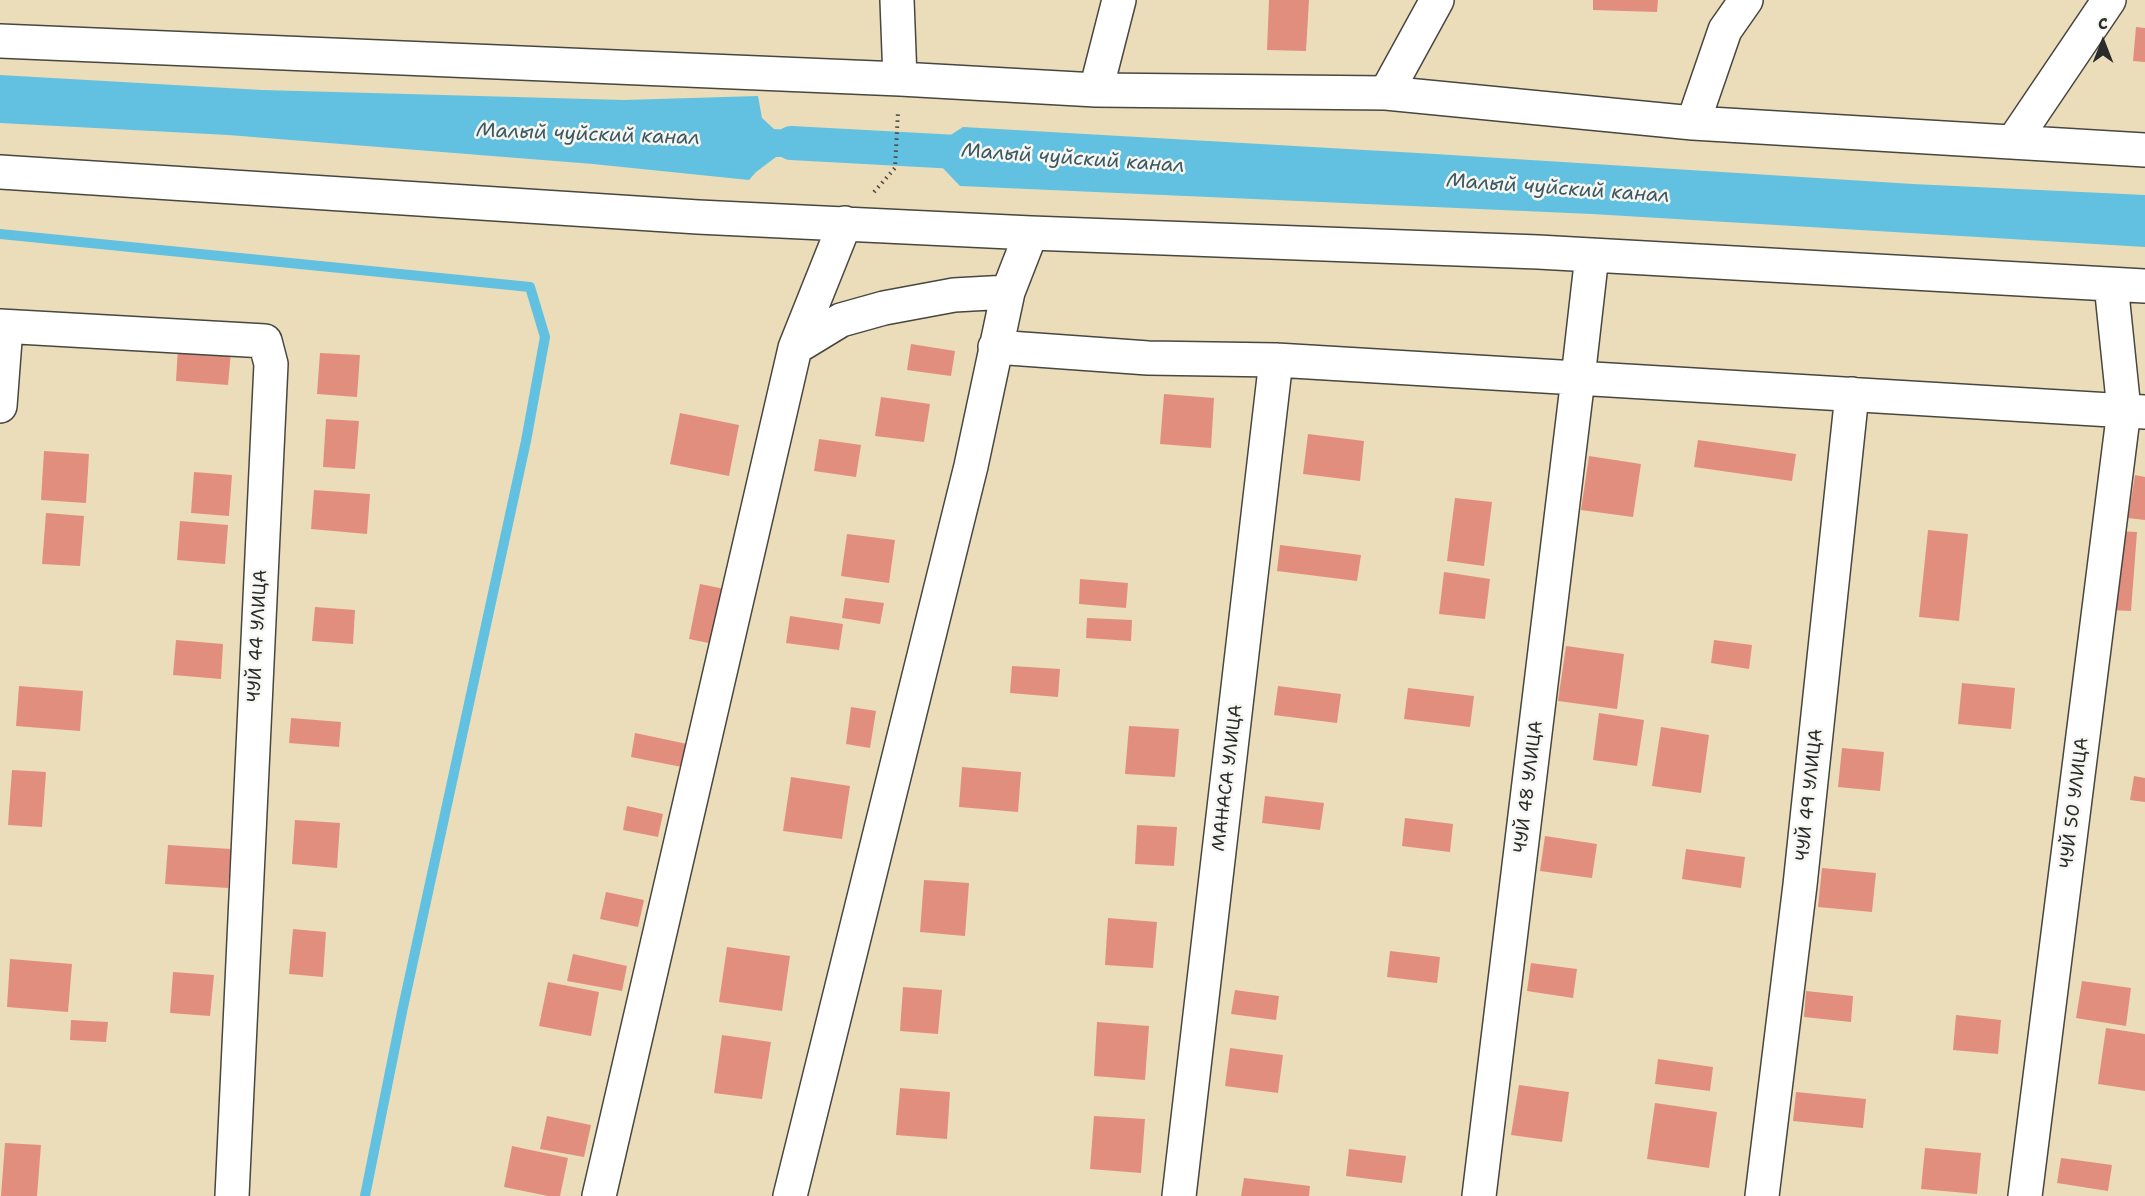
<!DOCTYPE html>
<meta charset="utf-8">
<style>
body{margin:0}
#map{position:relative;width:2145px;height:1196px;overflow:hidden;background:#ebddb9;font-family:"Shantell Sans",sans-serif}
canvas{display:block}
.north{position:absolute;left:2073px;top:12px;width:60px;height:60px;-webkit-text-stroke:4px #f6f6f2;paint-order:stroke;rotate:0deg;font-size:16px;font-weight:700;line-height:24px;text-align:center;color:#2b2b2b}
.north::after{content:'';display:block;margin:auto;width:21px;height:27px;background:#2b2b2b;clip-path:polygon(50% 0,100% 100%,50% 72%,0 100%)}
</style>
<div id="map">
<canvas width="2145" height="1196"></canvas>
<div class="north">С</div>
</div>
<script>
const g = document.querySelector('canvas').getContext('2d');
g.lineJoin = 'round';
function paint(path, color) { g.fillStyle = color; g.fill(path, 'evenodd'); }
const shape = rows => new Path2D(rows.map(r => 'M' + r).join(''));
function trace(path, color, width, dash) { g.strokeStyle = color; g.lineWidth = width; g.lineCap = dash ? 'butt' : 'round'; g.setLineDash(dash || []); g.stroke(path); }
function write(font, color, halo, rows, align = 'center') {
  g.font = font + ' "Shantell Sans",sans-serif'; g.lineWidth = 5; g.setLineDash([]); g.textBaseline = 'middle'; g.strokeStyle = halo; g.fillStyle = color; for (const [text, x, y, turn = 0] of rows) {
    g.save(); g.translate(x, y); g.rotate((+turn || 0) * Math.PI / 180); g.textAlign = isNaN(turn) ? turn : align; if (halo) g.strokeText(text, 0, 0); g.fillText(text, 0, 0); g.restore();
  }
}
const water = shape([
 [0,75,262,90,624,100,758,96,762,118,774,129,838,133,837,156,776,157,756,172,749,180,593,164,228,135,0,123],
 [963,127,1435,154,1913,184,2145,195,2145,247,1592,214,960,186,939,164,910,160,912,138,943,140]
]);
const stream = shape([
 [0,234,530,287,545,337,526,441,402,1012,365,1196]
]);
const canal = shape([
 [791,143,957,152]
]);
const building = shape([
 [1269,0,1309,0,1306,51,1267,50],
 [1593,0,1658,0,1657,12,1593,10],
 [2136,27,2145,28,2145,62,2133,61],
 [911,344,955,351,951,376,907,370],
 [178,347,231,351,228,385,176,381],
 [320,353,360,355,357,397,317,394],
 [1164,394,1214,398,1211,448,1160,444],
 [881,397,930,404,924,442,875,436],
 [680,413,739,425,729,476,670,464],
 [326,419,359,421,355,469,323,467],
 [1308,434,1364,441,1360,481,1303,474],
 [819,439,861,445,856,477,814,471],
 [1698,440,1796,454,1792,481,1694,467],
 [44,451,89,454,86,503,41,500],
 [1589,456,1641,464,1633,517,1581,510],
 [194,472,232,475,229,516,191,513],
 [2135,475,2145,477,2145,520,2128,518],
 [314,490,370,494,367,534,311,529],
 [1455,498,1492,502,1484,566,1447,561],
 [46,513,84,516,80,566,42,564],
 [180,521,228,525,225,564,177,560],
 [1928,530,1968,534,1959,621,1919,617],
 [2115,531,2137,532,2131,611,2109,610],
 [847,534,895,540,889,583,841,576],
 [1280,545,1361,555,1357,581,1277,571],
 [1444,572,1490,579,1485,619,1439,614],
 [1080,579,1128,583,1126,608,1079,604],
 [700,584,725,589,714,644,689,639],
 [845,598,884,603,880,624,842,618],
 [315,607,355,610,353,644,312,641],
 [790,616,843,624,839,650,786,643],
 [1087,618,1132,620,1131,641,1086,638],
 [176,640,223,644,221,679,173,675],
 [1714,640,1752,645,1749,669,1711,663],
 [1566,646,1624,654,1617,709,1558,701],
 [1012,666,1060,669,1058,697,1010,693],
 [1962,683,2015,688,2011,729,1958,724],
 [19,686,83,691,80,731,16,726],
 [1278,686,1341,694,1337,723,1274,715],
 [1408,688,1474,696,1470,727,1404,719],
 [851,707,876,711,870,748,846,744],
 [1599,713,1644,720,1637,766,1593,760],
 [291,718,341,722,339,747,289,743],
 [1129,726,1179,729,1175,777,1125,774],
 [1661,727,1709,735,1701,793,1652,786],
 [635,733,692,745,687,768,631,757],
 [1842,748,1884,752,1880,791,1838,787],
 [962,767,1021,772,1018,812,959,807],
 [12,770,46,772,42,827,8,825],
 [2134,776,2145,778,2145,802,2130,800],
 [791,777,850,786,842,839,783,831],
 [1265,796,1324,803,1320,830,1262,823],
 [627,806,663,814,658,837,623,830],
 [1405,818,1453,824,1450,852,1402,846],
 [295,820,340,823,337,868,292,864],
 [1137,825,1177,827,1174,866,1135,864],
 [1545,836,1597,844,1592,878,1540,871],
 [168,845,231,849,228,888,165,884],
 [1686,849,1745,857,1741,888,1682,879],
 [1822,868,1876,873,1872,912,1818,907],
 [924,880,969,883,965,936,920,932],
 [606,892,644,900,638,927,600,919],
 [1108,918,1157,922,1153,968,1105,965],
 [293,929,326,932,323,977,289,974],
 [727,947,790,956,782,1011,719,1002],
 [1390,951,1440,957,1437,983,1387,977],
 [573,954,627,966,622,991,567,981],
 [10,959,72,964,68,1012,7,1007],
 [1531,963,1577,969,1573,998,1527,991],
 [173,972,214,975,210,1016,170,1013],
 [2082,981,2131,988,2126,1026,2076,1018],
 [548,982,599,992,591,1036,539,1026],
 [903,987,942,990,938,1034,900,1031],
 [1235,990,1279,996,1276,1020,1231,1014],
 [1806,991,1853,996,1851,1022,1804,1017],
 [1956,1015,2001,1020,1998,1054,1953,1050],
 [71,1020,108,1022,106,1042,70,1040],
 [1097,1022,1149,1026,1145,1080,1094,1076],
 [2106,1028,2145,1034,2145,1091,2098,1084],
 [722,1035,771,1042,762,1099,714,1093],
 [1230,1048,1283,1055,1278,1093,1225,1086],
 [1658,1059,1713,1067,1710,1091,1655,1084],
 [1519,1085,1569,1092,1562,1142,1511,1135],
 [900,1088,950,1092,947,1139,896,1135],
 [1796,1092,1866,1099,1863,1128,1793,1121],
 [1655,1103,1717,1112,1709,1168,1647,1159],
 [547,1116,591,1125,584,1157,540,1149],
 [1094,1116,1145,1119,1141,1173,1090,1169],
 [5,1143,41,1145,37,1196,1,1196],
 [512,1146,568,1158,560,1196,548,1196,504,1187],
 [1925,1148,1981,1153,1977,1194,1921,1189],
 [1349,1149,1406,1156,1402,1183,1346,1176],
 [2061,1158,2112,1165,2108,1191,2057,1183],
 [1244,1178,1310,1186,1309,1196,1241,1196]
]);
const path = shape([
 [874,192,895,168,898,112]
]);
const minor = shape([
 [897,0,900,79],
 [0,41,900,79,1096,90,1386,93,1693,123,2145,150],
 [1096,90,1119,0],
 [1386,93,1437,0],
 [1693,123,1725,30,1746,0],
 [2013,142,2109,0],
 [0,172,698,217,1031,233,1538,252,2145,286],
 [0,326,265,341,271,364,232,1196],
 [995,347,1148,358,1276,360,2145,412],
 [795,348,841,320,884,308,954,295,1008,292],
 [0,406,6,327],
 [599,1196,795,348,845,223],
 [790,1196,971,466,1008,292,1031,233],
 [1179,1196,1276,360],
 [1479,1196,1578,378,1592,255],
 [1762,1196,1800,885,1852,394],
 [2025,1196,2124,410,2111,284]
]);
const streetNames = [
 ["ЧУЙ 44 УЛИЦА",258,636,-87],
 ["МАНАСА УЛИЦА",1228,778,-83],
 ["ЧУЙ 48 УЛИЦА",1529,787,-83],
 ["ЧУЙ 49 УЛИЦА",1810,795,-84],
 ["ЧУЙ 50 УЛИЦА",2075,803,-83]
];
const waterNames = [
 ["Малый чуйский канал",588,135,2],
 ["Малый чуйский канал",1073,159,4],
 ["Малый чуйский канал",1558,189,4]
];
paint(water, '#62c1e0');
trace(stream, '#62c1e0', 10);
trace(canal, '#62c1e0', 34);
paint(building, '#e28e7f');
trace(minor, '#484640', 36);
trace(path, '#484640', 4, [1.5, 4.5]);
trace(minor, '#fff', 33);
write('18px', '#2b2b2b', '#f6f6f2', streetNames);
write('italic 20px', '#3c5861', '#f6f6f2', waterNames);
</script>
